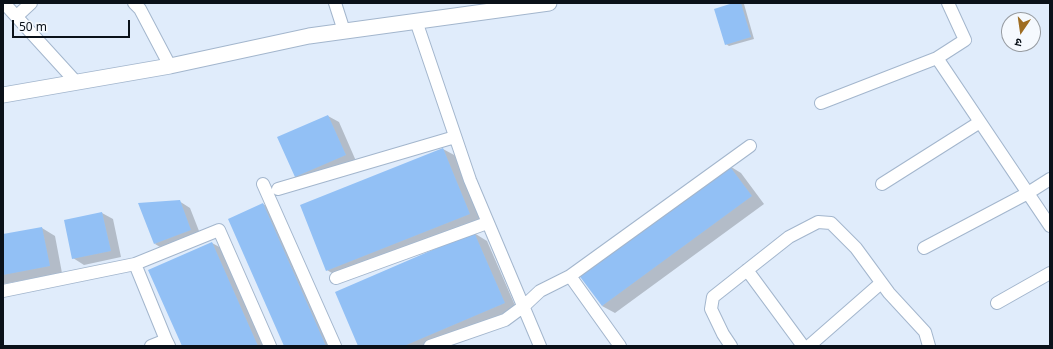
<!DOCTYPE html>
<meta charset="utf-8">
<style>
body{margin:0}
#map{position:relative;width:1053px;height:349px;overflow:hidden;background:#e0ecfb;font-family:"Noto Sans","Noto Sans Devanagari",sans-serif}
canvas{display:block}
.frame{position:absolute;inset:0;border:4px solid #0a1119;pointer-events:none}
.north{position:absolute;left:1001px;top:12px;width:40px;height:40px;box-sizing:border-box;background:#f5f9fe;border:1px solid #979ca2;border-radius:50%;rotate:193deg;font-size:11px;font-weight:700;line-height:16px;text-align:center;color:#0a1119}
.north::after{content:'';display:block;margin:auto;width:14px;height:18px;background:#9f6d22;clip-path:polygon(50% 0,100% 100%,50% 72%,0 100%)}
.scale{position:absolute;left:12px;top:20px;width:118px;height:18px;box-sizing:border-box;border:2px solid #0a1119;border-top:0;padding-left:5px;font-size:12px;line-height:14px;white-space:nowrap;color:#0a1119;-webkit-text-stroke:3px #f5f9fe;paint-order:stroke}
</style>
<div id="map">
<canvas width="1053" height="349"></canvas>
<div class="frame"></div>
<div class="north">उ</div>
<div class="scale">50 m</div>
</div>
<script>
const g = document.querySelector('canvas').getContext('2d');
g.lineJoin = 'round';
function paint(path, color) { g.fillStyle = color; g.fill(path, 'evenodd'); }
const shape = rows => new Path2D(rows.map(r => 'M' + r).join(''));
function trace(path, color, width, dash) { g.strokeStyle = color; g.lineWidth = width; g.lineCap = dash ? 'butt' : 'round'; g.setLineDash(dash || []); g.stroke(path); }
const shadow = shape([
 [737,3,744,4,754,39,729,46,726,44],
 [328,116,339,122,356,161,306,183,295,177],
 [443,149,456,156,482,221,340,278,327,270],
 [728,165,741,173,764,204,615,313,602,306],
 [179,201,190,208,201,236,165,250,155,244],
 [263,204,276,212,335,346,285,346],
 [102,213,113,219,121,257,84,265,73,258,65,221],
 [42,228,55,236,62,273,3,284,3,235],
 [474,233,487,241,517,310,434,346,359,346],
 [212,243,225,250,267,346,183,346]
]);
const building = shape([
 [733,3,741,3,751,37,725,45,714,9],
 [328,115,346,155,295,177,277,137],
 [443,148,470,214,326,271,300,205],
 [728,164,752,196,602,306,578,274],
 [180,200,191,230,154,244,138,203],
 [263,203,326,346,284,346,228,219],
 [102,212,111,251,72,259,64,220],
 [42,227,50,266,3,275,3,234],
 [474,232,505,303,404,346,358,346,335,292],
 [212,242,258,346,182,346,148,270]
]);
const minor = shape([
 [4,3,76,82],
 [134,3,140,9,170,66],
 [335,3,344,31],
 [17,16,31,3],
 [416,21,470,180,540,346],
 [937,58,1050,226],
 [821,103,937,58,965,40,948,3],
 [263,184,335,346],
 [882,184,980,122],
 [278,189,455,137],
 [924,248,1028,193,1050,179],
 [135,264,219,230,270,346],
 [747,270,803,346],
 [570,276,750,146],
 [336,278,487,223],
 [3,291,135,264,166,340],
 [997,303,1050,273],
 [151,346,166,340,169,346],
 [430,346,505,320,524,306,540,291,570,276,620,346],
 [731,346,723,334,711,309,713,297,789,237,818,222,831,223,856,248,889,293,925,332,929,346],
 [809,346,881,283]
]);
const tertiary = shape([
 [3,95,170,66,309,36,549,3]
]);
paint(shadow, '#0003');
paint(building, '#92c0f5');
trace(minor, '#a3b6cd', 14);
trace(tertiary, '#a3b6cd', 17);
trace(minor, '#fff', 12);
trace(tertiary, '#fff', 15);
</script>
